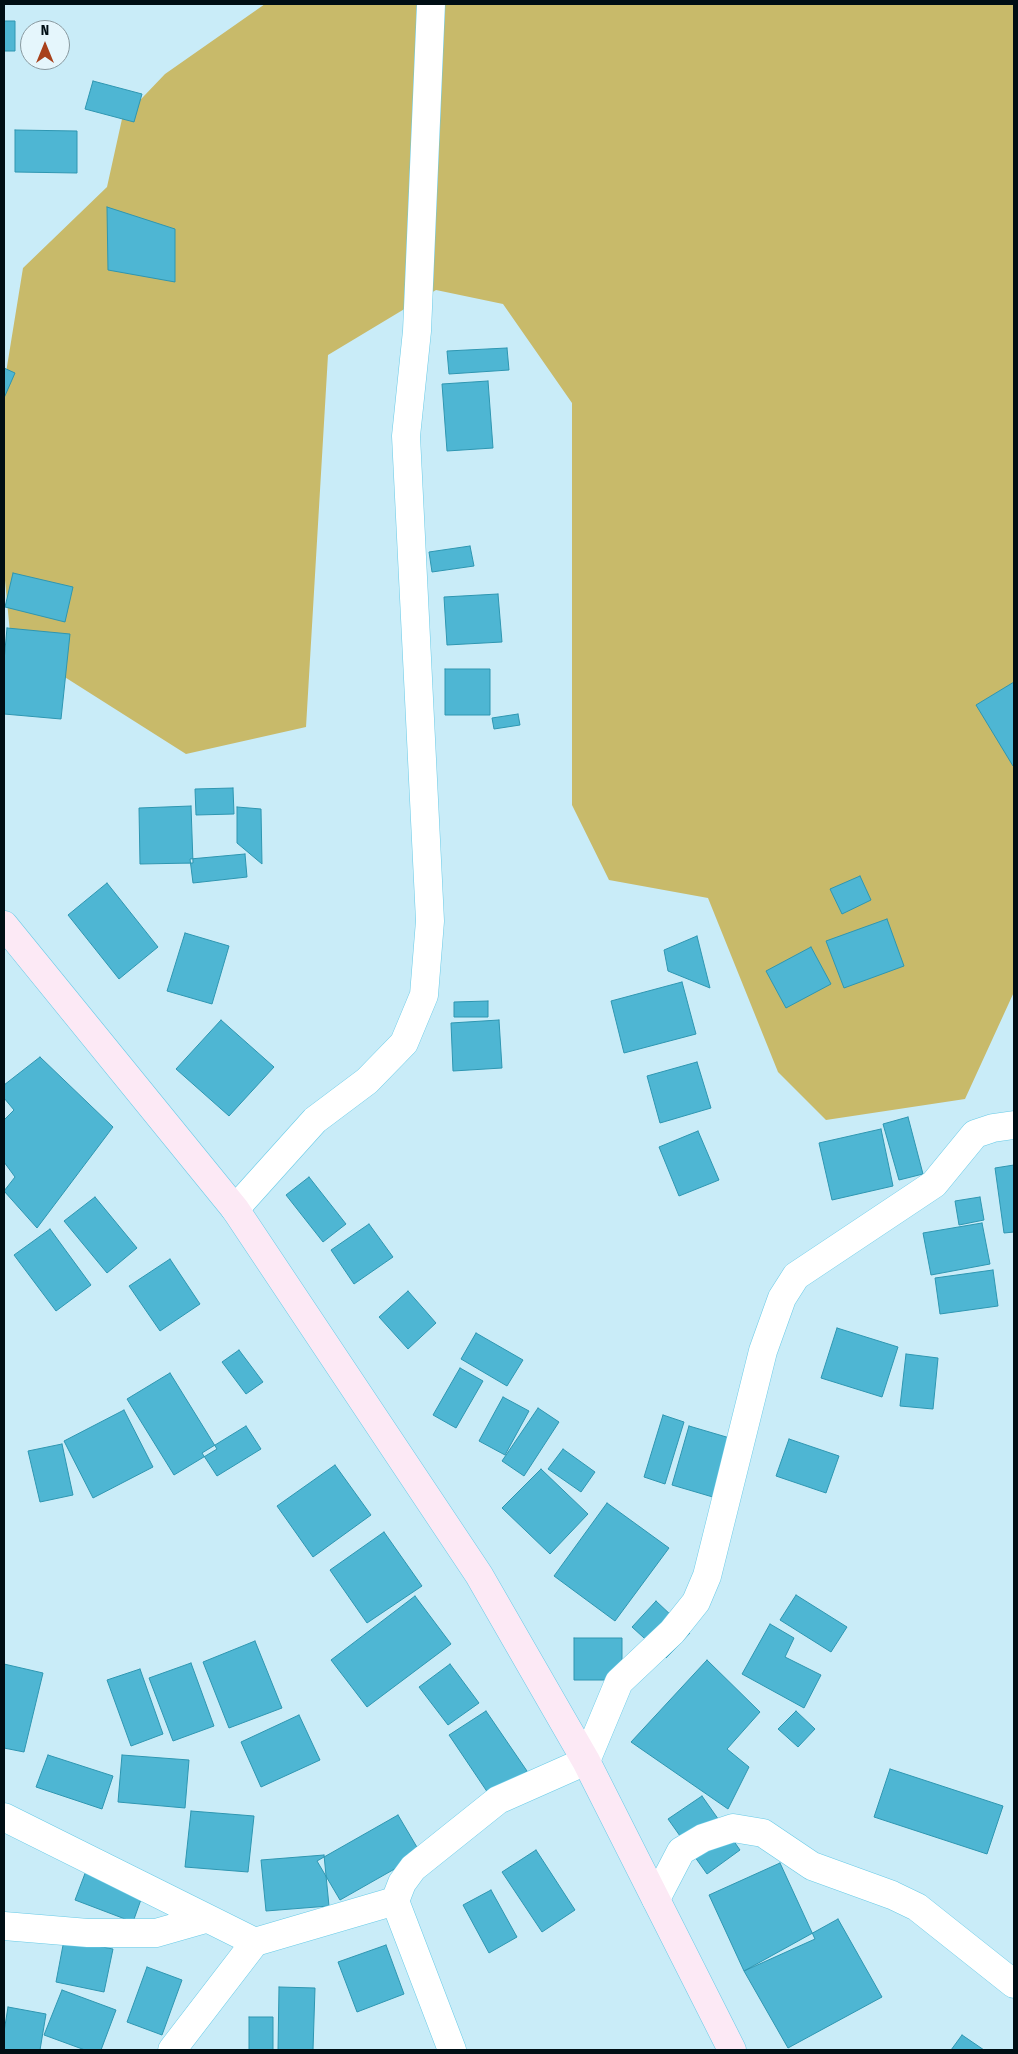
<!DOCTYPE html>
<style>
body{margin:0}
#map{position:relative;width:1018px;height:2054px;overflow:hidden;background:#c9ecf8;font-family:"Fira Sans Condensed",sans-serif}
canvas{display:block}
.frame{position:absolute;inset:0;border:5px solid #000e14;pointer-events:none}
.north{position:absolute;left:20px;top:20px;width:50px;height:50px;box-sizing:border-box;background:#e5f6fc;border:1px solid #89999f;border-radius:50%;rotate:0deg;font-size:14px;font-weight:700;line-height:20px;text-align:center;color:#000e14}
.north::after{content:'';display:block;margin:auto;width:18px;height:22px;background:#a8411b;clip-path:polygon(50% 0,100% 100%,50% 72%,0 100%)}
</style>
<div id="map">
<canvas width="1018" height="2054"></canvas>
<div class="frame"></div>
<div class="north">N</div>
</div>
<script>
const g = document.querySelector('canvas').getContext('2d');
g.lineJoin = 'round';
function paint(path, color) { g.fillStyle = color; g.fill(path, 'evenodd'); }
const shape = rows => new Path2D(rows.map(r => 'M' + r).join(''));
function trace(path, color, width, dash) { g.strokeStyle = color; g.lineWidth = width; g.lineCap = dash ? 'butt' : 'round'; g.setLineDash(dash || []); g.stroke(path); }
const green = shape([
 [265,4,1014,4,1014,992,965,1099,826,1120,778,1072,708,898,609,880,572,805,572,403,503,304,436,290,328,355,306,727,186,754,11,643,4,570,4,385,23,268,107,187,122,119,165,74]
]);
const building = shape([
 [4,21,15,21,15,51,4,51,4,21],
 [93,81,142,94,134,122,85,109,93,81],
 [15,130,77,131,77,173,15,172,15,130],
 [107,207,175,229,175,282,108,270,107,207],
 [507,348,509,370,449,374,447,351,507,348],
 [4,368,15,373,4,398,4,368],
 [488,381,493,448,447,451,442,384,488,381],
 [470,546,474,566,432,572,429,552,470,546],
 [13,573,73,587,65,622,5,607,13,573],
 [498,594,502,642,447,645,444,597,498,594],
 [7,628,70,634,61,719,4,714,4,661,7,628],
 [445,669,490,669,490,715,445,715,445,669],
 [1014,682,1014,765,1013,766,976,705,1014,682],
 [518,714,520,725,494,729,492,718,518,714],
 [233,788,234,814,196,815,195,789,233,788],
 [191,806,193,863,140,864,139,808,191,806],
 [237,807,261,809,262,864,237,843,237,807],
 [245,854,247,877,193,883,190,859,245,854],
 [860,876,871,900,842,914,830,889,860,876],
 [107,883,158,947,119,979,68,915,107,883],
 [887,919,904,966,844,988,826,941,887,919],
 [185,933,229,946,212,1004,167,991,185,933],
 [697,936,710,988,668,971,664,950,697,936],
 [811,947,831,984,786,1008,766,971,811,947],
 [682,982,696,1034,624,1053,611,1001,682,982],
 [488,1001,488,1017,454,1017,454,1002,488,1001],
 [221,1020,274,1067,229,1116,176,1069,221,1020],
 [499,1020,502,1068,453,1071,451,1023,499,1020],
 [40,1057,113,1127,37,1228,4,1191,15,1177,4,1162,4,1120,14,1110,4,1098,4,1085,40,1057],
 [697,1062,711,1108,660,1123,647,1076,697,1062],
 [908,1117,923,1174,899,1180,883,1124,908,1117],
 [881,1129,893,1186,832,1200,819,1143,881,1129],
 [698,1131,719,1180,679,1196,659,1147,698,1131],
 [1014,1165,1014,1232,1004,1233,995,1168,1014,1165],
 [309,1177,346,1224,323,1242,286,1195,309,1177],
 [95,1197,137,1248,107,1273,64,1221,95,1197],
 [980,1197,984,1220,959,1225,955,1201,980,1197],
 [982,1223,990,1264,931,1275,923,1233,982,1223],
 [369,1224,393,1257,354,1284,331,1250,369,1224],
 [50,1229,91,1285,56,1311,14,1255,50,1229],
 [170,1259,200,1304,160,1331,129,1286,170,1259],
 [993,1270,998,1306,940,1314,935,1278,993,1270],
 [408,1291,436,1323,408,1349,379,1317,408,1291],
 [837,1328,898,1347,882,1397,821,1378,837,1328],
 [476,1333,523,1360,507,1386,461,1359,476,1333],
 [239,1350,263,1382,246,1394,222,1362,239,1350],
 [906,1354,938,1358,933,1409,900,1406,906,1354],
 [460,1368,483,1381,456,1428,433,1415,460,1368],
 [170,1373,217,1449,174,1475,127,1399,170,1373],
 [503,1397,529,1411,505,1455,479,1441,503,1397],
 [538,1408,559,1422,524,1476,502,1461,538,1408],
 [124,1410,153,1467,93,1498,64,1441,124,1410],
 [663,1415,684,1422,665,1484,644,1477,663,1415],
 [246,1426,261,1449,217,1476,202,1453,246,1426],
 [689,1426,740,1441,723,1500,672,1485,689,1426],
 [789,1439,839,1456,826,1493,776,1476,789,1439],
 [62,1444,73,1495,40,1502,28,1451,62,1444],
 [563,1449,595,1472,581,1492,548,1469,563,1449],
 [335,1465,371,1515,313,1557,277,1506,335,1465],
 [541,1469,588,1514,550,1554,502,1508,541,1469],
 [607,1503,669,1548,615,1621,554,1576,607,1503],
 [384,1532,422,1586,367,1623,330,1570,384,1532],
 [796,1595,847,1627,831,1652,780,1620,796,1595],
 [415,1596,451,1644,367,1707,331,1660,415,1596],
 [656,1601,690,1633,666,1658,632,1627,656,1601],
 [770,1624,794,1638,785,1657,821,1675,804,1708,742,1674,770,1624],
 [574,1638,622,1638,622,1680,574,1680,574,1638],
 [255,1641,282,1708,229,1728,203,1662,255,1641],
 [707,1660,760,1712,727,1749,749,1767,728,1809,631,1742,707,1660],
 [191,1663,214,1726,173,1741,149,1678,191,1663],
 [4,1664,43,1673,24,1752,4,1748,4,1664],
 [450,1664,479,1703,448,1725,419,1687,450,1664],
 [140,1669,163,1734,131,1746,107,1680,140,1669],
 [486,1711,527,1771,490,1796,449,1735,486,1711],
 [796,1711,815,1729,798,1747,778,1729,796,1711],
 [299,1715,320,1760,261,1787,241,1742,299,1715],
 [48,1755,113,1776,102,1809,36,1787,48,1755],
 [122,1755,189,1760,185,1808,118,1802,122,1755],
 [890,1769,1003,1806,987,1854,874,1817,890,1769],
 [702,1796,740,1850,707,1874,668,1819,702,1796],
 [191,1811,254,1816,248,1872,185,1867,191,1811],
 [398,1815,421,1854,340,1900,317,1861,398,1815],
 [536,1850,575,1910,542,1932,502,1872,536,1850],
 [92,1855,149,1877,133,1922,75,1900,92,1855],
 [324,1855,329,1906,266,1911,261,1860,324,1855],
 [780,1863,815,1939,744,1971,709,1895,780,1863],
 [491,1890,517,1937,489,1953,463,1905,491,1890],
 [838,1919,882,1997,788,2048,744,1971,838,1919],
 [64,1940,113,1949,104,1992,56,1982,64,1940],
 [386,1945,404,1994,357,2012,338,1962,386,1945],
 [147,1967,182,1980,162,2035,127,2022,147,1967],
 [279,1987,315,1988,313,2050,278,2050,279,1987],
 [62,1990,116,2010,101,2050,85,2050,44,2035,62,1990],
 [8,2007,46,2014,40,2050,4,2050,4,2032,8,2007],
 [249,2017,273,2017,273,2050,249,2050,249,2017],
 [962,2035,984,2050,951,2050,962,2035]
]);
const street = shape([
 [235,1209,315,1120,367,1081,404,1043,424,995,430,921,406,436,417,331,431,4],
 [4,1817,255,1942],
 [656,1899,681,1851,703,1838,733,1828,763,1833,812,1866,892,1895,917,1907,1014,1984],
 [4,1926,88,1933,156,1933,205,1919],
 [172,2050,255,1942,395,1901],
 [452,2050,395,1901,402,1883,413,1868,498,1800,586,1761,619,1682,672,1632,696,1602,707,1576,763,1351,782,1298,796,1276,934,1184,975,1134,993,1128,1014,1125]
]);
const secondary = shape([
 [4,925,235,1209,479,1575,586,1761,732,2050]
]);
paint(green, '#c8ba6a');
paint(building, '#4eb6d3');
trace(building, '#2e96b1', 1);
trace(street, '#68cae6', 29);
trace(secondary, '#68cae6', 29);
trace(street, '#fff', 28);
trace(secondary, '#fce9f5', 28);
</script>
